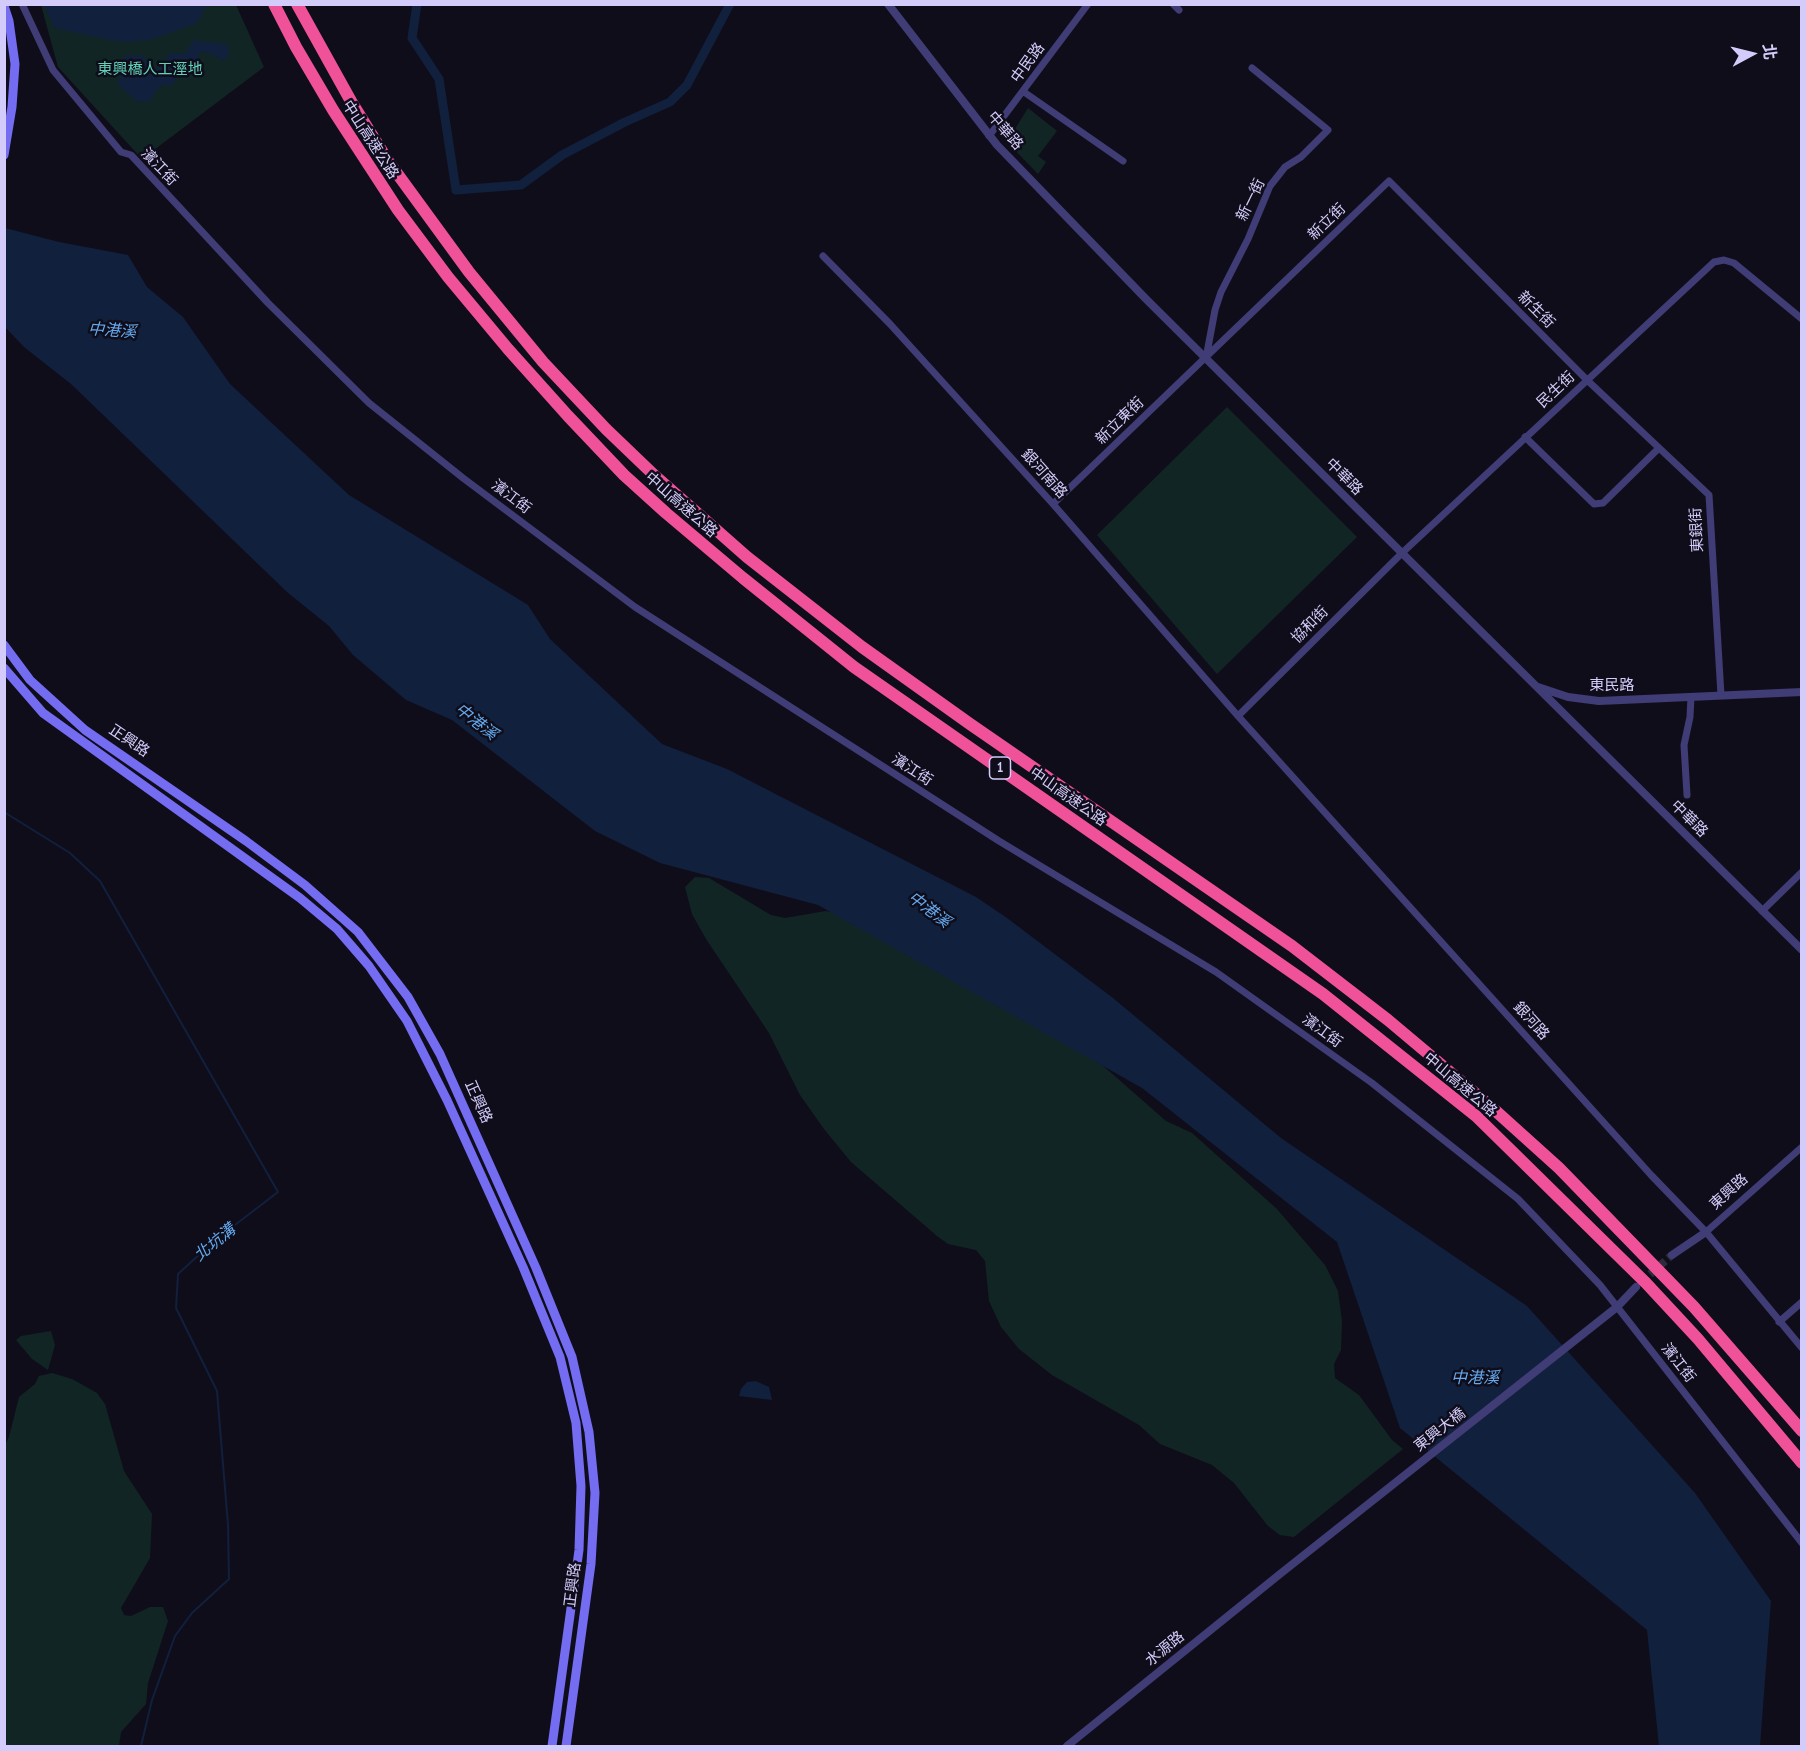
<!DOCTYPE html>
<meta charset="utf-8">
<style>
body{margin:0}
#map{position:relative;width:1806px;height:1751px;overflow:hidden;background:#100d1b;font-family:"PT Sans Narrow","Noto Sans TC",sans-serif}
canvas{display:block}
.frame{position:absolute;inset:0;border:6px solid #d3ccfa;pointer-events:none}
.north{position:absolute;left:1722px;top:24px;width:60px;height:60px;-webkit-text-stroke:4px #100d1b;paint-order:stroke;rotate:83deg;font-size:16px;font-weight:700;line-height:24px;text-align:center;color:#d3ccfa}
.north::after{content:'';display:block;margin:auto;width:21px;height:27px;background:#d3ccfa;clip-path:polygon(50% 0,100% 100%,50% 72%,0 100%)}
</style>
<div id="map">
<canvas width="1806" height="1751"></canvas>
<div class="frame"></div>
<div class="north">北</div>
</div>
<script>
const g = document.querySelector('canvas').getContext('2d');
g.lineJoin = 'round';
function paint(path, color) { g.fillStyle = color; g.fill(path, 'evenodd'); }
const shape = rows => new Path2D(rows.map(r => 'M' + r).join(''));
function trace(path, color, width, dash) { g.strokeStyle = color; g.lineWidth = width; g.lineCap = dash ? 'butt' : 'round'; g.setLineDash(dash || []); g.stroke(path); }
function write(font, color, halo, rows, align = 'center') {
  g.font = font + ' "PT Sans Narrow","Noto Sans TC",sans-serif'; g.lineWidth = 5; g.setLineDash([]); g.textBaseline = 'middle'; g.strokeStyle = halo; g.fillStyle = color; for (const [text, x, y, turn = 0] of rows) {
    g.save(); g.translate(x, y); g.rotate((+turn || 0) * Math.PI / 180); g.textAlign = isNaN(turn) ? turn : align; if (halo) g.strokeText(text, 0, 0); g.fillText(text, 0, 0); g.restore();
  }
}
const green = shape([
 [41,5,236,5,264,67,142,159,58,67],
 [1028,108,1057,131,1038,156,1046,162,1038,174,1007,142],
 [1227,407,1357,537,1217,674,1097,535],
 [695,877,709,878,771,915,785,918,826,911,853,915,1101,1064,1166,1121,1192,1133,1277,1209,1325,1265,1338,1291,1342,1321,1341,1350,1334,1364,1335,1378,1359,1395,1392,1440,1403,1449,1294,1537,1280,1535,1268,1526,1234,1483,1212,1465,1160,1444,1139,1425,1052,1375,1019,1349,1001,1327,989,1301,985,1261,976,1250,948,1244,937,1236,851,1162,824,1129,800,1095,769,1033,706,939,692,914,685,887],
 [51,1331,55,1345,48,1370,32,1359,16,1340,21,1336],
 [52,1373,72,1379,97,1393,105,1404,124,1471,152,1514,150,1558,121,1608,124,1615,131,1616,150,1607,163,1607,168,1621,148,1683,146,1704,121,1732,119,1746,5,1746,5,1445,9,1437,19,1397,35,1384,39,1376]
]);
const water = shape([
 [44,5,207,5,197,23,153,39,129,42,115,41,55,28],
 [194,40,226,44,230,53,224,61,209,53,199,52,199,72,188,72,177,76,173,85,164,85,157,89,150,101,138,102,118,85,125,55,142,55,151,69,159,68,170,53,185,54],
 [5,228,59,242,128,255,147,287,183,317,230,384,349,495,528,605,550,639,662,744,727,769,976,897,1007,918,1113,998,1281,1138,1527,1306,1695,1493,1771,1601,1760,1746,1659,1746,1647,1630,1400,1428,1337,1242,1142,1088,818,905,660,863,595,831,452,720,406,700,353,655,329,626,287,592,71,384,24,347,5,327],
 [756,1381,769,1387,772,1400,739,1396,741,1389,747,1382]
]);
const stream = shape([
 [4,812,70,853,100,881,278,1192,214,1241,178,1274,176,1308,217,1391,228,1525,229,1579,192,1613,175,1636,152,1700,141,1746]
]);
const canal = shape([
 [417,4,412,38,439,79,456,190,521,185,562,155,625,122,670,102,687,85,730,4]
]);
const tertiaryTunnel = shape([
 [1641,1282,1672,1255]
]);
const minor = shape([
 [22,4,53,70,121,152,131,155,268,303,369,403,463,478,635,607,999,841,1216,972,1372,1083,1518,1199,1600,1285,1802,1543],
 [1173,4,1179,10],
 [1024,92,1123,161],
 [989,136,1088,4],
 [823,256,890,324,1053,504,1238,716,1651,1175,1706,1232,1802,1348],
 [1206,358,1215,310,1221,292,1248,239,1270,186,1285,167,1301,157,1328,130,1252,68],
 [1525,437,1594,504,1603,503,1659,448],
 [1053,504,1389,181,1587,380,1709,495,1721,695],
 [1238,716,1402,553,1714,262,1724,260,1734,263,1802,319],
 [1687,795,1684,745,1690,717,1691,697],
 [1762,911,1802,872],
 [1706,1232,1802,1147],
 [1779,1322,1802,1302]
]);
const tertiary = shape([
 [888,4,997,145,1146,299,1802,950],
 [1538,687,1568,697,1599,701,1802,692],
 [1672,1255,1706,1232],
 [1067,1746,1280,1574,1617,1307,1636,1287]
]);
const secondary = shape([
 [4,6,9,21,15,64,12,107,4,155],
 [4,645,30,680,85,730,246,841,305,885,358,932,408,997,440,1054,536,1268,572,1357,589,1432,595,1493,591,1564,566,1746],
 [4,668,43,713,300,898,337,929,369,966,407,1021,447,1100,523,1267,560,1357,576,1423,581,1486,579,1550,552,1746]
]);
const motorway = shape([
 [274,4,296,47,333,110,398,210,448,277,508,349,568,416,624,475,666,513,743,578,854,667,1323,994,1476,1116,1646,1283,1698,1339,1802,1463],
 [297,4,352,103,388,161,469,272,543,362,606,429,654,475,747,557,862,647,970,724,1292,946,1388,1020,1488,1104,1559,1168,1694,1307,1802,1431]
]);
const shields = [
 [1000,768,21]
];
const shieldNames = [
 ["1",1000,768]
];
const streetNames = [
 ["中民路",1028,63,-54],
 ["中華路",1005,131,49],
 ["中山高速公路",370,140,57],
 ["濱江街",159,167,46],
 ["新一街",1251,200,-64],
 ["新立街",1327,222,-44],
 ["新生街",1536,310,45],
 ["民生街",1556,390,-43],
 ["新立東街",1120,421,-44],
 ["銀河南路",1044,474,48],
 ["中華路",1344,477,45],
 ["濱江街",511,497,37],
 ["中山高速公路",681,505,41],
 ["東銀街",1697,530,-93],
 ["協和街",1310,625,-45],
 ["東民路",1612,686],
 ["正興路",129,741,34],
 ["濱江街",912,770,33],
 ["中山高速公路",1068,797,35],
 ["中華路",1689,819,45],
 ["銀河路",1531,1021,48],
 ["濱江街",1322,1031,36],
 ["中山高速公路",1460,1085,40],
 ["正興路",478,1102,66],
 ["東興路",1729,1192,-42],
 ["濱江街",1678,1363,52],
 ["東興大橋",1440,1430,-38],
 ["正興路",573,1585,-83],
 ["水源路",1165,1649,-39]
];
const parkNames = [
 ["東興橋人工溼地",150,70]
];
const waterNames = [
 ["中港溪",112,331,4],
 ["中港溪",476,722,38],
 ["中港溪",929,910,37],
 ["北坑溝",215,1243,-39],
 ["中港溪",1475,1378]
];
paint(green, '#112525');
paint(water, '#10203d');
trace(stream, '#10203d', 2);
trace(canal, '#10203d', 9);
trace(tertiaryTunnel, '#2d2a3c', 8, [8, 4]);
trace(minor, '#403c76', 7);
trace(tertiary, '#403c76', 8);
trace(secondary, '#746cf1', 9);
trace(motorway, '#ef5299', 12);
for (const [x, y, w] of shields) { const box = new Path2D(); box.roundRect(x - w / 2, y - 11, w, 22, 4.5); g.fillStyle = '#100d1b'; g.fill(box); trace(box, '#d3ccfa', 1.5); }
write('bold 14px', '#d3ccfa', null, shieldNames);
write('15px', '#d3ccfa', '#100d1b', streetNames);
write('15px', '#60d2b9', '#100d1b', parkNames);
write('italic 16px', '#64abf1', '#100d1b', waterNames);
</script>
